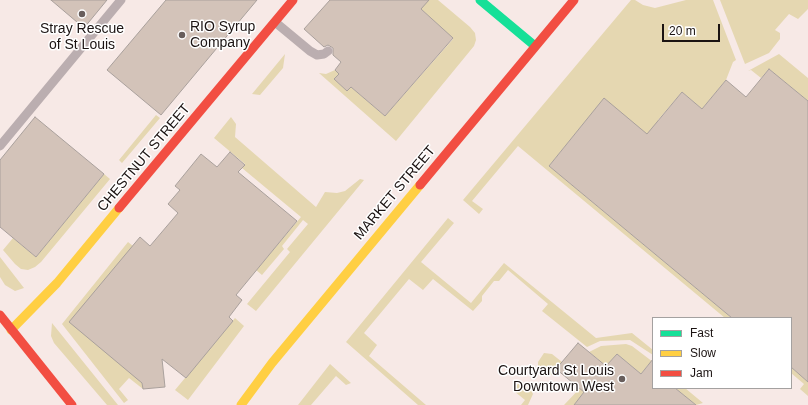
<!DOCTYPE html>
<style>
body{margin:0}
#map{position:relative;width:808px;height:405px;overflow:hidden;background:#f7e9e6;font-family:Arial,sans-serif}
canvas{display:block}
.legend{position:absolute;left:652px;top:317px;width:140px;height:72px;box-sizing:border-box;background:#fff;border:1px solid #a4a1a0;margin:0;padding:5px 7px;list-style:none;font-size:12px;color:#1b1312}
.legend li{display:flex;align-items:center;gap:8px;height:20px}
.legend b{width:20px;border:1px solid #a4a1a0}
.scale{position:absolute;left:662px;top:24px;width:58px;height:18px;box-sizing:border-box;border:2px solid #1b1312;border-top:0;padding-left:5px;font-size:12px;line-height:14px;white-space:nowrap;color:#1b1312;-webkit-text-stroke:3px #fff;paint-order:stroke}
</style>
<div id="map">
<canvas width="808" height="405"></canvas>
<ul class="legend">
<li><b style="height:5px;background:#16e098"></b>Fast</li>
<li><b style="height:5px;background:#ffcf43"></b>Slow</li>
<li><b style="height:5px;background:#f24e42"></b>Jam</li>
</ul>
<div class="scale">20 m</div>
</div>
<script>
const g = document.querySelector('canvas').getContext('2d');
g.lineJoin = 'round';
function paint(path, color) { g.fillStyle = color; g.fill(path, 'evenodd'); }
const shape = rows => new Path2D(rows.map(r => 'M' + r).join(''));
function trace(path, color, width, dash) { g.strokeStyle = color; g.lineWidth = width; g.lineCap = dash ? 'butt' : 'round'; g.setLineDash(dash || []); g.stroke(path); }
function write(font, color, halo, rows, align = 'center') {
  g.font = font + ' Arial,sans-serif'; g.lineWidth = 3; g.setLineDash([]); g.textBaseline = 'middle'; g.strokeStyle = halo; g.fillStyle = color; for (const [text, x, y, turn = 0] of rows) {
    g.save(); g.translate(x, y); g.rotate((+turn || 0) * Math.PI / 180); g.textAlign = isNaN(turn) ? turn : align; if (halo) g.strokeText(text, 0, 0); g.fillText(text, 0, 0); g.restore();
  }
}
const green = shape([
 [419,0,438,0,470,27,475,33,476,40,474,46,396,141,319,73,326,74,335,70,339,74,334,79,347,91,351,87,385,116,453,39,421,9],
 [631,0,635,0,643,5,655,8,686,0,713,0,736,60,733,62,726,80,702,109,682,92,658,120,667,151,604,99,549,166,732,318,725,318,518,146,472,201,483,209,479,214,463,200],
 [720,0,808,0,808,9,798,19,789,14,775,30,780,33,780,39,769,53,745,64],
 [285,54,283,68,260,95,252,94],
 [779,54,808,78,808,101,769,69,761,78,751,70,748,71],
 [156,115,160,118,122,163,119,160],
 [231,117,236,124,235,137,316,207,325,192,337,193,345,191,360,179,364,180,256,311,247,304,290,252,287,249,308,224,303,220,282,246,284,249,262,275,256,270,301,217,242,168,245,164,214,138],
 [104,174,110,179,41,262,35,267,28,270,21,269,15,264,3,250,13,238,36,257],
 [448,218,454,223,421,262,471,303,504,263,596,338,632,333,653,350,653,355,630,340,600,341,587,347,542,311,548,304,508,270,499,281,494,281,482,296,482,301,473,311,433,279,423,290,409,279,364,333,377,345,369,356,426,405,418,405,346,342],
 [128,242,133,246,143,389,129,378,119,389,128,400,124,403,62,324],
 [0,257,24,288,15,291,5,285,0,277],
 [235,318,244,326,188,400,175,390],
 [52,323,118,405,107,405,54,343,51,336],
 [626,344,632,346,653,362,653,370,648,365,641,374,617,354,601,372,598,359,589,352,601,346],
 [544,353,552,354,562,362,556,369,559,372,555,375,549,375,538,366,538,362],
 [330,364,351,383,346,385,336,376,311,405,298,405],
 [791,367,808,382,808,396,800,389,804,384,791,373],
 [593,381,574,405,564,405,584,384],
 [520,383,531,390,533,394,528,405,521,405,525,400,514,391,515,386],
 [675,388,685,388,703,403,696,405]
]);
const building = shape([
 [51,0,107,0,84,28,51,0],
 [166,0,257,0,161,115,107,70,166,0],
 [330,0,429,0,421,9,453,38,385,116,351,87,347,91,334,79,339,74,335,70,341,62,333,55,333,48,328,45,324,47,304,29,330,0],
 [769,69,808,101,808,382,791,367,791,318,732,318,549,166,604,98,647,134,682,92,702,109,726,80,746,97,769,69],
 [35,117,104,174,36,257,0,227,0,160,35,117],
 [230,152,245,165,238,172,297,221,236,295,242,300,229,317,233,321,186,378,162,359,165,387,143,389,142,383,69,322,140,237,150,246,178,213,168,204,180,190,175,186,201,154,217,167,230,152],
 [578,343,606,366,617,354,641,374,653,359,653,388,675,388,696,405,574,405,584,392,556,369,578,343]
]);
const lane = shape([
 [275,22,310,51,317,55,324,54,328,51],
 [0,146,121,0]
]);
const fast = shape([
 [480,0,535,46]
]);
const slow = shape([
 [11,330,57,283,119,208],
 [241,405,272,363,420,185]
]);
const jam = shape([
 [420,185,574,0],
 [119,208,293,0],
 [0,315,72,405]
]);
const markers = [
 [82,14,4,"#685e5c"],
 [182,35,4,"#685e5c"],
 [622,379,4,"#685e5c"]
];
const poiNames = [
 ["RIO Syrup",190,27],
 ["Company",190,43],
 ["Stray Rescue",82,29,"center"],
 ["of St Louis",82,45,"center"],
 ["Courtyard St Louis",614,371,"right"],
 ["Downtown West",614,387,"right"]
];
const streetNames = [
 ["CHESTNUT STREET",144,158,-50],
 ["MARKET STREET",395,193,-50]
];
paint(green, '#e5d7b1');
paint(building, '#d3c3b9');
trace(building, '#a9a09c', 1);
trace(lane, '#bbaeb0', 9);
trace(fast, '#16e098', 9);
trace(slow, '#ffcf43', 9);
trace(jam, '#f24e42', 9);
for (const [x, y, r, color] of markers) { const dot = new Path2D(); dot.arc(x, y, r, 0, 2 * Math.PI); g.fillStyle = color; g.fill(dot); trace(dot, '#fff', 1.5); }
write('14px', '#1b1312', '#fff', poiNames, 'left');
write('14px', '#1b1312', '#fff', streetNames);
</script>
